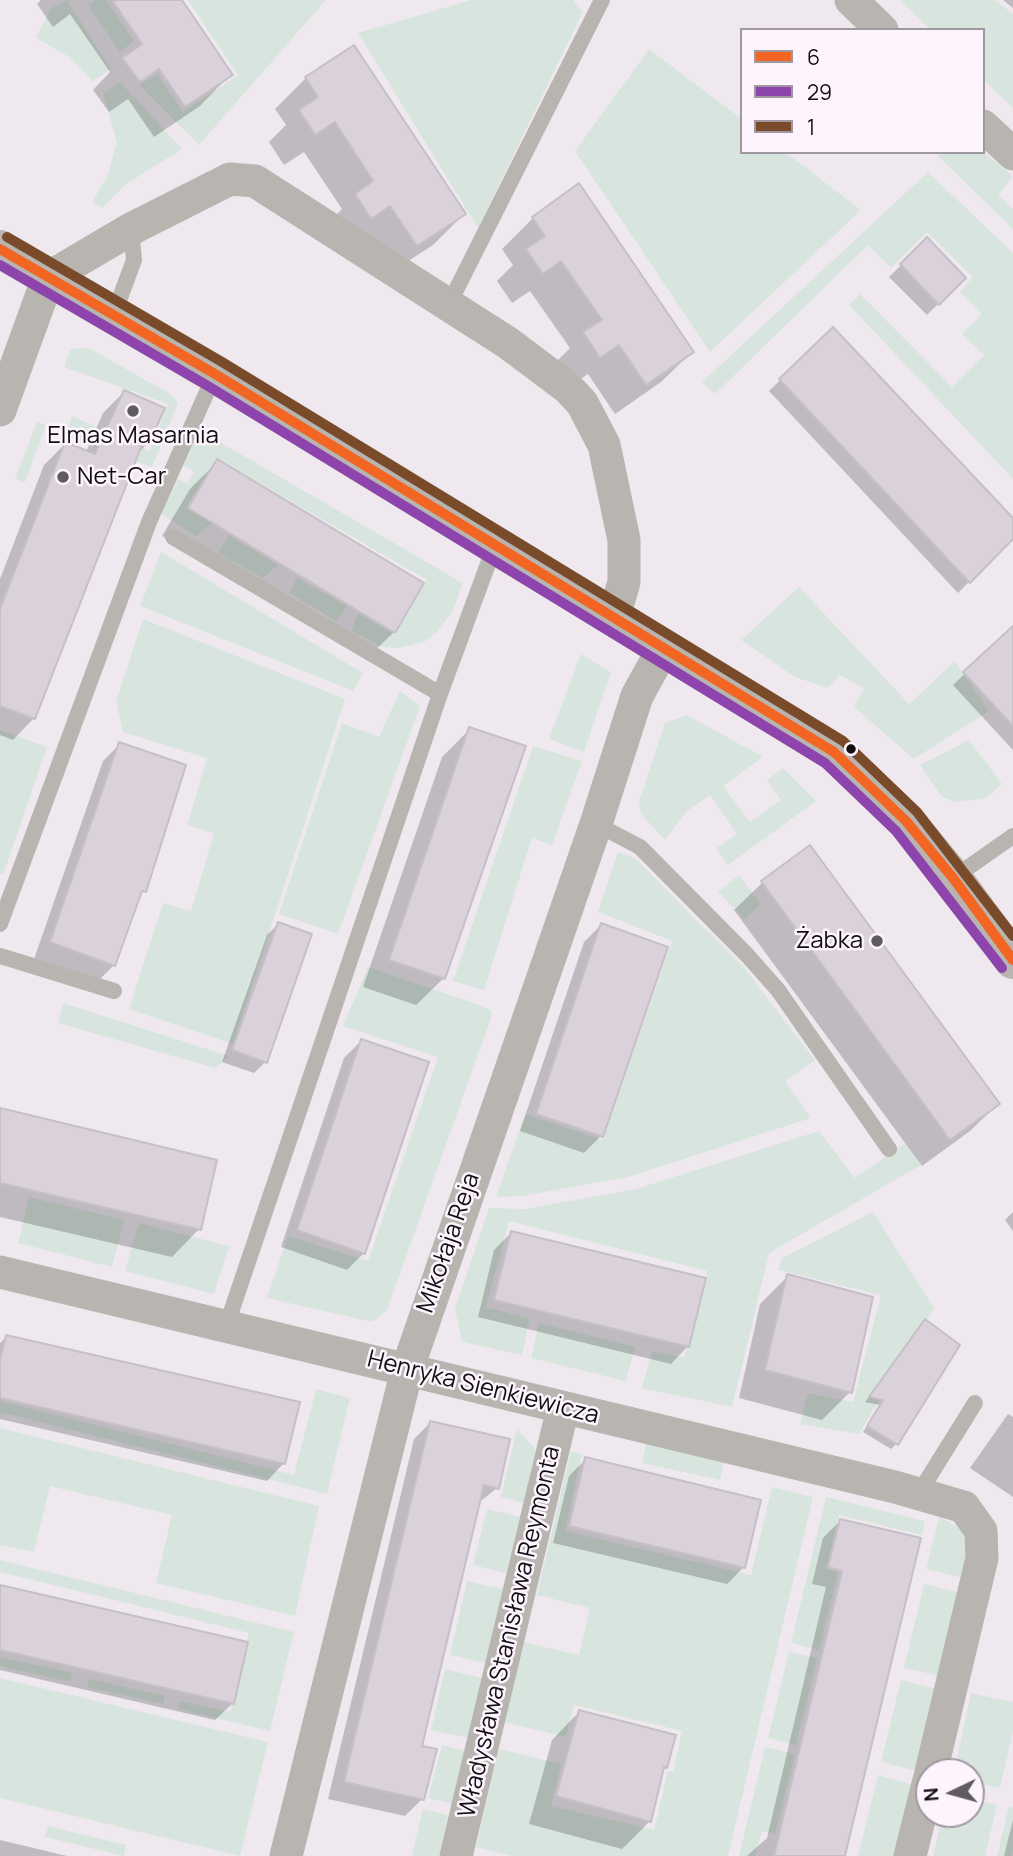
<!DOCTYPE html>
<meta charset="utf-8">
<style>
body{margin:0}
#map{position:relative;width:1013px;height:1856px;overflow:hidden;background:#efe9ef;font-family:Manrope,sans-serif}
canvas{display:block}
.legend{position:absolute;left:740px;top:28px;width:245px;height:126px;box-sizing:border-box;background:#fef4fe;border:2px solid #a098a0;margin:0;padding:9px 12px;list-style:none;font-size:21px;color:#120f12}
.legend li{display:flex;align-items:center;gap:14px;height:35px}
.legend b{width:35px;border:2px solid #a098a0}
.north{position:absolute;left:915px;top:1758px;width:70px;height:70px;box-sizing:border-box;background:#fef4fe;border:2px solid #a098a0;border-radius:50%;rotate:265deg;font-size:19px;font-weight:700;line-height:28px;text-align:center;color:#120f12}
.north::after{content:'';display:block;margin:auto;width:24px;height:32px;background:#5f5b5f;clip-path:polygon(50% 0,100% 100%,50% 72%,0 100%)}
</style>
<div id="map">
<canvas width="1013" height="1856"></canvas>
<ul class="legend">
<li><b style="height:9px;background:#f26522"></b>6</li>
<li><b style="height:9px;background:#8e44ad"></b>29</li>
<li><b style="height:9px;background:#7a4b2a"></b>1</li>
</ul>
<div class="north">N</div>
</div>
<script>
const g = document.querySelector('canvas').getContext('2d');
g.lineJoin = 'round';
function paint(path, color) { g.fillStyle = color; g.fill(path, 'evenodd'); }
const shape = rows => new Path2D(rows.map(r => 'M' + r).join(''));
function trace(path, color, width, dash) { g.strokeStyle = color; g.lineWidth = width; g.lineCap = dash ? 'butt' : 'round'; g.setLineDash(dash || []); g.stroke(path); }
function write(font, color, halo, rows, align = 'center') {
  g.font = font + ' Manrope,sans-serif'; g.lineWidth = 5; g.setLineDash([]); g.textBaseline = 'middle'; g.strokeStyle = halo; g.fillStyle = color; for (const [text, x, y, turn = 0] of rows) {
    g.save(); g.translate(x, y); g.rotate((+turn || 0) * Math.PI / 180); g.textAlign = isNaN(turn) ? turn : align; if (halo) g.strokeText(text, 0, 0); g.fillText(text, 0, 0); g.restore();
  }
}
const green = shape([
 [67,0,111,69,93,81,69,57,36,38,51,8],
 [95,0,106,0,134,41,120,52,88,5],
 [188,0,326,0,199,145,139,85,157,74,183,112,238,75],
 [471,0,573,0,583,12,478,228,358,33],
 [900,0,995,0,1013,14,1013,108,983,79,983,30,931,30],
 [649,49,742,119,742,152,785,152,861,210,710,352,575,151],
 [120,82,182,149,125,185,102,208,92,202,107,177,117,142,103,94],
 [940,152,983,152,1013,176,998,195,1013,209,1013,229,938,156],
 [928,172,1013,253,1013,479,849,305,860,294,952,387,984,355,962,334,982,314,960,292,973,277,927,232,891,268,868,245,715,394,702,382],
 [79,348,89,348,172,395,178,403,152,467,65,437,72,416,150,451,168,404,64,367,70,350],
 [37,422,46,425,25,482,15,479],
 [199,430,463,583,453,610,436,633,424,642,398,648,382,647,351,631,358,613,395,635,427,580,216,458,186,508,212,523,197,536,161,514,178,479,188,484,194,472,183,465],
 [229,535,278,565,263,578,218,553],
 [161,552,363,673,353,691,140,606],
 [297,578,347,606,336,621,289,593],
 [799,587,909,704,955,661,989,711,914,759,854,707,864,688,840,675,827,688,795,677,741,640],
 [143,619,345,699,233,1044,129,1009,163,903,191,911,214,833,187,825,207,758,123,732,116,701],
 [581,654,611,672,584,752,549,739],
 [400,691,420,706,338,934,279,914,342,723,379,737],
 [687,715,763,757,723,786,750,822,781,800,767,780,783,768,816,801,728,865,716,848,737,834,710,795,686,812,665,840,641,814,639,802,665,723],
 [0,730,47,747,3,875,0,874],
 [969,740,1002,784,986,798,956,802,942,797,920,765],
 [533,746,582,761,552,845,532,838,484,990,453,981],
 [618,852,635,858,745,969,815,1060,785,1081,811,1118,628,1177,522,1196,496,1197,525,1114,603,1140,672,941,598,912],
 [739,875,761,904,745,919,718,892],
 [368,967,485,1007,491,1011,491,1018,387,1310,372,1322,267,1298,288,1236,368,1261,438,1057,343,1026],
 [63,1003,229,1056,215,1068,58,1023],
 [819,1131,855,1178,905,1143,921,1165,769,1253,732,1407,642,1388,652,1351,684,1358,707,1271,509,1221,486,1307,530,1319,522,1355,462,1342,455,1309,489,1208,525,1209,636,1189],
 [29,1197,124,1220,112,1267,18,1243],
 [873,1212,934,1308,859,1434,800,1424,808,1393,853,1402,881,1295,778,1270,782,1258],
 [139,1223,229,1246,214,1294,125,1271],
 [539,1323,635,1347,626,1381,531,1358],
 [316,1389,350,1398,327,1494,0,1412,0,1401,294,1475],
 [0,1428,319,1506,295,1616,156,1583,172,1515,50,1486,34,1552,0,1545],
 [517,1429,536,1450,524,1503,501,1497],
 [647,1440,725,1457,720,1480,642,1463],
 [571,1451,582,1454,565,1531,751,1575,772,1487,813,1497,728,1856,512,1856,476,1847,499,1749,561,1764,551,1806,654,1830,668,1771,673,1772,682,1731,574,1705,566,1737,504,1722,523,1642,579,1655,590,1608,537,1595],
 [826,1497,925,1521,922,1535,839,1515,826,1569,838,1572,819,1650,791,1643],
 [487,1509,520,1517,506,1573,473,1565],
 [939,1517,963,1530,968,1542,965,1578,926,1569],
 [0,1560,294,1632,270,1731,178,1709,180,1701,230,1712,249,1633,0,1572],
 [467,1581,503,1589,486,1663,450,1655],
 [924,1584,961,1593,940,1676,904,1668],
 [789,1652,817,1658,796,1745,768,1738],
 [0,1657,72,1673,71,1682,0,1666],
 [445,1669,482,1678,468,1738,431,1730],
 [0,1678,268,1742,240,1856,0,1798],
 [89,1679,165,1696,163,1704,87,1687],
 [901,1680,937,1689,917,1771,881,1762],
 [971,1693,1013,1702,1013,1731,1000,1788,971,1782,971,1772,954,1772],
 [442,1745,465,1751,452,1804,428,1798],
 [765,1747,795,1754,775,1834,762,1831,755,1856,739,1856],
 [878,1775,914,1785,896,1856,858,1856],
 [971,1798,997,1805,985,1856,933,1856,943,1814,971,1814],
 [1009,1806,1013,1807,1013,1849,1011,1856,997,1856],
 [423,1809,448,1815,439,1856,412,1856],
 [48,1826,126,1845,124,1856,45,1837]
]);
const shadow = shape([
 [41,0,180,0,230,75,200,106,154,137,128,99,109,112,93,90,110,72,70,14,53,27,37,4],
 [1003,0,1013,0,1013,8],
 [306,78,464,214,433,245,385,276,325,226,342,209,304,152,284,165,269,142,286,125,275,109],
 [533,218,692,352,661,382,615,414,588,374,569,387,554,364,570,348,530,291,512,303,497,281,513,265,502,249],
 [927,240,964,278,927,315,889,277],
 [833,329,1013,521,1013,537,958,593,769,391],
 [124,392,148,443,136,455,34,718,13,740,0,735,0,579,44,465,65,444,86,452,103,413],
 [217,462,394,632,366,659,162,536,190,489],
 [1012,629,1013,631,1013,750,953,685],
 [470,729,444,978,416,1005,363,987,442,757],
 [120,744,144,891,138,897,114,965,97,982,34,959,103,761],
 [810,847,998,1104,970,1131,922,1166,734,910,762,883],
 [278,924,265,1062,254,1073,222,1062,267,935],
 [601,925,601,1136,584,1153,520,1131,584,942],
 [361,1041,364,1253,347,1270,281,1247,344,1058],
 [0,1110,199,1229,172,1257,0,1217],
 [1013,1212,1013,1231,1005,1220],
 [511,1233,688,1346,671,1364,478,1317,494,1250],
 [788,1276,850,1392,822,1420,739,1398,760,1304],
 [925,1321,896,1444,891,1449,863,1432,880,1405,865,1402],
 [7,1337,284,1463,267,1481,0,1419,0,1343],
 [1008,1414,1013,1417,1013,1497,970,1468],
 [431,1422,497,1488,477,1504,420,1747,422,1799,405,1816,328,1799,414,1439],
 [586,1459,744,1567,727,1584,553,1543,569,1476],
 [840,1521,919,1540,843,1856,747,1856,767,1838,826,1587,812,1584,823,1538],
 [0,1587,233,1703,215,1720,0,1670],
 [579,1712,666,1767,661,1772,650,1821,622,1849,529,1824,552,1740],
 [1013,1820,1013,1856,1004,1856],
 [0,1840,67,1856,0,1856]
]);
const building = shape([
 [112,0,182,0,233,75,185,107,159,69,140,82,122,58,142,44,112,0],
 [354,45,466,214,417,246,390,206,371,219,355,194,373,181,335,122,315,135,299,110,318,97,305,77,354,45],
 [579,183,694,352,646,385,619,345,600,358,583,332,602,320,561,261,543,274,526,249,545,236,532,217,579,183],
 [927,237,966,278,939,305,900,264,927,237],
 [833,327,1013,518,1013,539,970,583,779,379,833,327],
 [124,390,165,408,149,444,143,442,35,719,0,706,0,609,65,442,95,454,124,390],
 [217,459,424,583,395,633,188,508,217,459],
 [1013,626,1013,726,963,672,1013,626],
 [469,727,526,746,445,979,389,960,469,727],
 [119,742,186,765,146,892,142,891,115,966,50,942,119,742],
 [810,845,1000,1104,950,1140,761,881,810,845],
 [278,922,312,934,267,1063,232,1050,278,922],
 [601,923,668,947,603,1137,536,1114,601,923],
 [361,1039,429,1062,365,1254,297,1230,361,1039],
 [0,1108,217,1160,201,1230,0,1183,0,1108],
 [511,1231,706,1278,689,1347,494,1300,511,1231],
 [787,1274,873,1297,852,1393,765,1370,787,1274],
 [925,1319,960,1345,898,1445,867,1426,883,1400,869,1397,925,1319],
 [6,1335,300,1402,285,1464,0,1398,0,1360,6,1335],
 [430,1421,510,1439,499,1489,484,1485,422,1746,437,1749,424,1800,344,1782,430,1421],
 [585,1457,761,1500,745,1568,569,1526,585,1457],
 [840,1519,921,1538,845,1856,774,1856,842,1571,828,1567,840,1519],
 [0,1585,248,1642,234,1704,0,1650,0,1585],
 [579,1710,676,1735,667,1768,664,1767,651,1822,556,1796,579,1710]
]);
const service = shape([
 [448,306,602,0],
 [114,314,134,260,131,229],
 [173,537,440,694],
 [596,824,640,847,748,956,778,990,889,1149],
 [953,878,1013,836],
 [0,924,149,522,215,374],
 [0,956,114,991],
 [226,1327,440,694,495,545],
 [919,1493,975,1403]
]);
const minor = shape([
 [851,0,882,30],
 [983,126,1013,154],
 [0,410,48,278,131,229,230,179,255,181,508,343,568,388,582,403,604,445,624,540,624,582,614,617],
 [0,1272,895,1487,964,1507,981,1531,982,1558,931,1772],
 [286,1856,407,1370,596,824,637,696,664,647],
 [456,1856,563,1408],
 [910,1856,929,1780]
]);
const tertiary = shape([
 [0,249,215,374,834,752,906,821,953,878,1013,960]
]);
const bus1 = shape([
 [0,249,215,374,834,752,906,821,953,878,1013,960]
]);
const bus2 = shape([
 [0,265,208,386,825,763,896,831,1002,968]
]);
const bus3 = shape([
 [7,237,222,362,843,741,917,812,1013,936]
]);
const markers = [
 [133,411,7,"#5f5b5f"],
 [63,477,7,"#5f5b5f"],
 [851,749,6,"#120f12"],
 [877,941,7,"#5f5b5f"]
];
const poiNames = [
 ["Elmas Masarnia",133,436],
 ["Net-Car",77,477,"left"],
 ["Żabka",863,941,"right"]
];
const streetNames = [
 ["Mikołaja Reja",449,1243,-71],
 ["Henryka Sienkiewicza",483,1388,14],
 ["Władysława Stanisława Reymonta",510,1632,-77]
];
paint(green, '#d8e5de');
paint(shadow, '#0003');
paint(building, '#dad1da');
trace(building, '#c5c0c5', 2);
trace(service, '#b8b5b0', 16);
trace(minor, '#b8b5b0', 33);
trace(tertiary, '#b8b5b0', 38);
trace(bus1, '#f26522', 10);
trace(bus2, '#8e44ad', 10);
trace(bus3, '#7a4b2a', 10);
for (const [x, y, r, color] of markers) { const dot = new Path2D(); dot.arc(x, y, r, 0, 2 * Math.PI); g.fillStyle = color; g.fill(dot); trace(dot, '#fef4fe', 2.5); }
write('24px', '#120f12', '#fef4fe', poiNames);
write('24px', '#120f12', '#fef4fe', streetNames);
</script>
